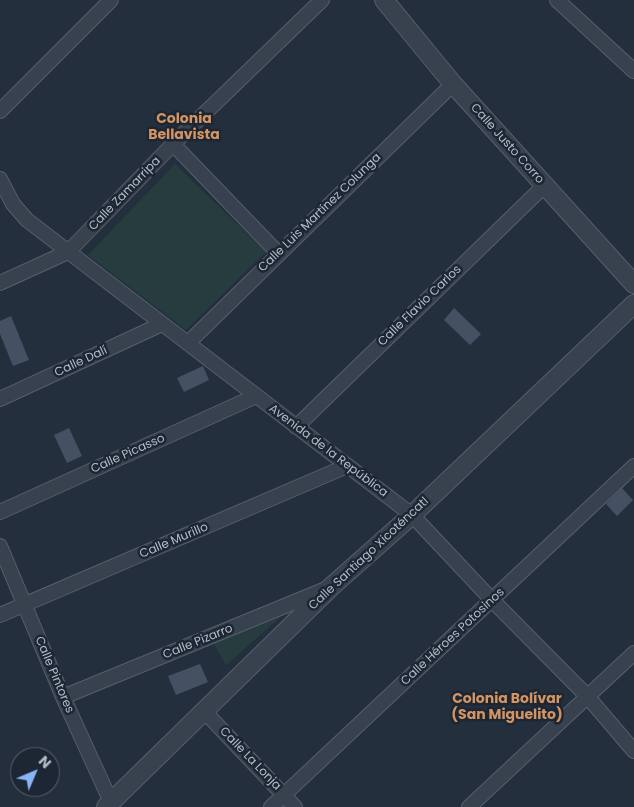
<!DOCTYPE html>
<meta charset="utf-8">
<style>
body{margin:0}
#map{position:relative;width:634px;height:807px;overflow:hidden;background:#242f3e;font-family:Poppins,sans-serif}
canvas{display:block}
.north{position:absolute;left:10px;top:747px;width:50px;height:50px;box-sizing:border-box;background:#1d2633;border:1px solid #59626f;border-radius:50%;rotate:45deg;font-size:14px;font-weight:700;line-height:20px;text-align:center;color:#b4bcc9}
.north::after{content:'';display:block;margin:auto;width:18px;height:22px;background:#8ab4f8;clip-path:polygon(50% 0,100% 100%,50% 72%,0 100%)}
</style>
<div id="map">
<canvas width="634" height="807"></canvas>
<div class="north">N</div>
</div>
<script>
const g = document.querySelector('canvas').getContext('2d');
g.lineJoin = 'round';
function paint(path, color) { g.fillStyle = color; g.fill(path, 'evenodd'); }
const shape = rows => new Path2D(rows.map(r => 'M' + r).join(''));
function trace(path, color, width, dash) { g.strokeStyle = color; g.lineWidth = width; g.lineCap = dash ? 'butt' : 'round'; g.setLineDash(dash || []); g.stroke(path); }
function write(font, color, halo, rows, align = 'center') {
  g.font = font + ' Poppins,sans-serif'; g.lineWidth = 5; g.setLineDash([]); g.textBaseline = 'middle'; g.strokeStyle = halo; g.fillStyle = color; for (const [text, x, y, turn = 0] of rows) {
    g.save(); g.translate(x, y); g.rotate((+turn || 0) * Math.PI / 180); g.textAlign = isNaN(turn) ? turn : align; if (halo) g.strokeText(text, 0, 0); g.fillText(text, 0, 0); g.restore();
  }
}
const green = shape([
 [175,164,266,252,186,330,88,255],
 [283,615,226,665,213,642]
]);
const building = shape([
 [454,308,481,334,470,345,444,320],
 [11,316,29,360,13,366,0,334,0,321],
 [203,366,209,380,184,392,177,378],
 [69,428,82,456,67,463,54,435],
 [622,488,633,500,617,516,606,504],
 [200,664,208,682,176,695,168,676]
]);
const minor = shape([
 [557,0,634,71],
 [0,111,111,0],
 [173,144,278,253],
 [0,179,13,204,27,220,412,515,492,600,587,696,634,751],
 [0,283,68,252,173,144,322,0],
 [188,343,453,84],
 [0,399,162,324],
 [296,427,544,186],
 [0,512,256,396],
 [0,546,63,697,111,802],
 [0,615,347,466],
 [63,697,326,589],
 [205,712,295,807],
 [271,807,634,466],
 [469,807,634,653]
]);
const tertiary = shape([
 [384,0,453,84,634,284],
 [106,807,332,586,412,515,634,304]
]);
const streetNames = [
 ["Calle Justo Corro",507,144,48],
 ["Calle Zamarripa",125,194,-46],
 ["Calle Luis Martínez Colunga",320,213,-44],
 ["Calle Flavio Carlos",420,306,-44],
 ["Calle Dalí",81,362,-25],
 ["Avenida de la República",328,451,37],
 ["Calle Picasso",128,454,-24],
 ["Calle Murillo",174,541,-23],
 ["Calle Santiago Xicoténcatl",369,554,-43],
 ["Calle Héroes Potosinos",453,637,-43],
 ["Calle Pizarro",198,642,-22],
 ["Calle Pintores",54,675,67],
 ["Calle La Lonja",250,759,46]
];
const neighbourhoodNames = [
 ["Colonia",184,119],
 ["Bellavista",184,135],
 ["Colonia Bolívar",507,699],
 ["(San Miguelito)",507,715]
];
paint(green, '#263c3f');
paint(building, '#455162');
trace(minor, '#565f6c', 16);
trace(tertiary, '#565f6c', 20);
trace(minor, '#38414e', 14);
trace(tertiary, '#38414e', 18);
write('12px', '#b4bcc9', '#1d2633', streetNames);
write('bold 14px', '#d59563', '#1d2633', neighbourhoodNames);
</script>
